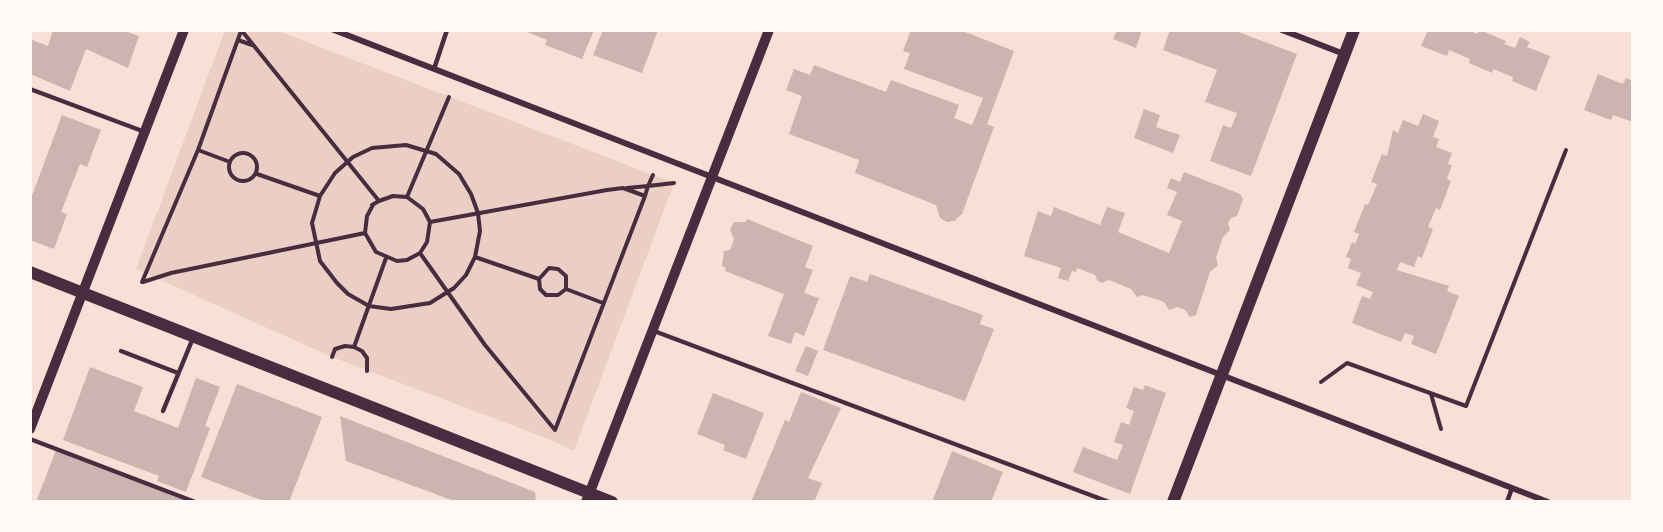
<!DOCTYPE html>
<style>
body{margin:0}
#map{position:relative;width:1663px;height:532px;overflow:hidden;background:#f7e1d7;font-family:Commissioner,sans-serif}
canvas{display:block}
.frame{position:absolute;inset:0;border:32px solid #fffaf5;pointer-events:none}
</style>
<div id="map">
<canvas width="1663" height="532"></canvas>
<div class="frame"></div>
</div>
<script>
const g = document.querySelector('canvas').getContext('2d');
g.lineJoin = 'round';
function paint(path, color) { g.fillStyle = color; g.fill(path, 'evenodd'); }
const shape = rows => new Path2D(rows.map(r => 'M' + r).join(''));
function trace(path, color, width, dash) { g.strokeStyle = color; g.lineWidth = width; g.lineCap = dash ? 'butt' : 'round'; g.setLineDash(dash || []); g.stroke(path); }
const green = shape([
 [225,30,276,30,674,183,574,451,551,440,332,357,136,269]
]);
const building = shape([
 [53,30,122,30,139,36,128,68,86,49,70,91,30,74,30,39,48,46],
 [522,30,594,30,582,59,545,45,547,40],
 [603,30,658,30,642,73,593,55],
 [911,30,960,30,1014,51,987,124,994,127,962,214,954,221,947,222,940,218,936,205,855,173,859,160,789,134,802,96,786,90,794,69,810,75,814,65,886,92,891,80,959,105,954,118,972,125,983,98,904,69,910,53,903,51],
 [1117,30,1142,30,1136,48,1113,39],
 [1170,30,1233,30,1297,54,1251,176,1210,161,1223,125,1231,128,1237,113,1205,102,1217,70,1163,50],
 [1428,30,1468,30,1477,34,1480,30,1506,41,1504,44,1515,48,1520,37,1530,42,1527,47,1550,56,1536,91,1512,81,1513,77,1493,69,1492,73,1469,63,1470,59,1449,50,1447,56,1421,46],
 [1598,74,1623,84,1626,78,1633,81,1633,122,1613,115,1611,120,1584,110],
 [1144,109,1160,115,1156,127,1180,135,1173,153,1134,138],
 [1423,114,1439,121,1433,137,1439,139,1436,147,1452,153,1448,164,1452,165,1447,179,1451,181,1440,210,1436,208,1428,227,1433,229,1422,258,1418,256,1414,267,1400,262,1397,270,1449,286,1447,291,1459,296,1436,354,1411,344,1414,336,1405,333,1401,342,1352,323,1362,296,1370,299,1373,292,1356,285,1361,273,1348,268,1351,259,1346,257,1352,242,1355,244,1359,234,1354,232,1365,204,1368,205,1377,184,1371,182,1382,154,1387,156,1393,130,1398,133,1403,120,1418,126],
 [62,115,101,130,87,167,80,164,61,212,67,214,54,249,30,240,30,201],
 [1184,172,1240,194,1243,199,1237,216,1231,218,1228,223,1230,230,1223,237,1216,257,1218,265,1210,272,1196,315,1190,317,1185,310,1177,307,1169,310,1164,302,1143,295,1137,297,1131,289,1109,280,1102,283,1097,280,1095,275,1077,268,1076,272,1072,271,1068,281,1058,278,1061,268,1024,256,1038,211,1051,216,1054,207,1100,225,1107,207,1125,213,1118,232,1169,253,1182,221,1167,215,1177,192,1167,188,1171,178,1180,182],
 [747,219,813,246,805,267,813,270,804,293,819,298,804,336,795,332,791,344,768,336,784,294,725,271,726,268,722,266,724,251,730,250,734,239,730,230,734,222,745,222],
 [870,274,983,315,980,324,994,329,965,401,823,350,850,276,867,282],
 [806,346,818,351,808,376,795,371],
 [90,367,143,387,134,411,178,428,196,378,220,387,205,426,210,428,186,492,157,481,159,476,63,440],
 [237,384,322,417,289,502,266,502,201,477],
 [1145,385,1166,393,1130,494,1073,472,1083,447,1117,460,1123,445,1114,442,1121,422,1129,425,1134,411,1126,408,1134,387,1143,390],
 [801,392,841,408,808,478,822,483,814,502,751,502,785,420,789,422],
 [713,393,764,413,746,459,723,450,725,445,697,434],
 [340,416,535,492,536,502,457,502,346,461],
 [56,450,188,502,36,502],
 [952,451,1003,472,991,502,932,502]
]);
const path = shape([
 [242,31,379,201,372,205],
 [238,40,252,45],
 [198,150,230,162],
 '229 167a14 14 0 1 1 28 0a14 14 0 1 1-28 0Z',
 [257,174,320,196],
 [653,175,648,186,674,183],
 [627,188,648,186,645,196],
 [379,201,393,196,407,197],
 [373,205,367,216,365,233,376,252,397,261,407,260,420,253],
 [430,222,427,242,420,253,485,345,555,430,645,196,623,188,607,190,430,222,423,209,407,197,449,97],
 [475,257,480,231,478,213,471,194,459,174,436,154,406,145,372,148,353,157,335,173,320,196,312,223,320,261,337,283,348,294,369,306,391,309,430,303,454,288,466,275,475,257,539,279,540,289,546,295,558,295,566,289,603,303],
 [539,279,549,268,558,269,566,276,566,289],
 [142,282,198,150,241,31],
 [143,282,171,273,365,233],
 [354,347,362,351,367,358,367,371],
 [332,357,335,349,345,346,354,347,386,258],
 [1321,382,1347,363,1466,406,1566,150],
 [1431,394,1441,429]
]);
const service = shape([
 [434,69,447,30],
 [30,89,145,132],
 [654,331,1109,502],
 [121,351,178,373],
 [163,411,193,338],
 [30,439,195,502],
 [1507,502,1512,488]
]);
const minor = shape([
 [334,30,1548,502],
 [1282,30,1344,54]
]);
const tertiary = shape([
 [30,429,184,30],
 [586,502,769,30]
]);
const secondary = shape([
 [30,272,612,502],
 [1173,502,1354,30]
]);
paint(green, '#ebcfc5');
paint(building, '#ccb4b1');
trace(path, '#4a2c40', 4);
trace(service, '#4a2c40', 4.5);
trace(minor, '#4a2c40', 6);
trace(tertiary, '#4a2c40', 10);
trace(secondary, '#4a2c40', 12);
</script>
